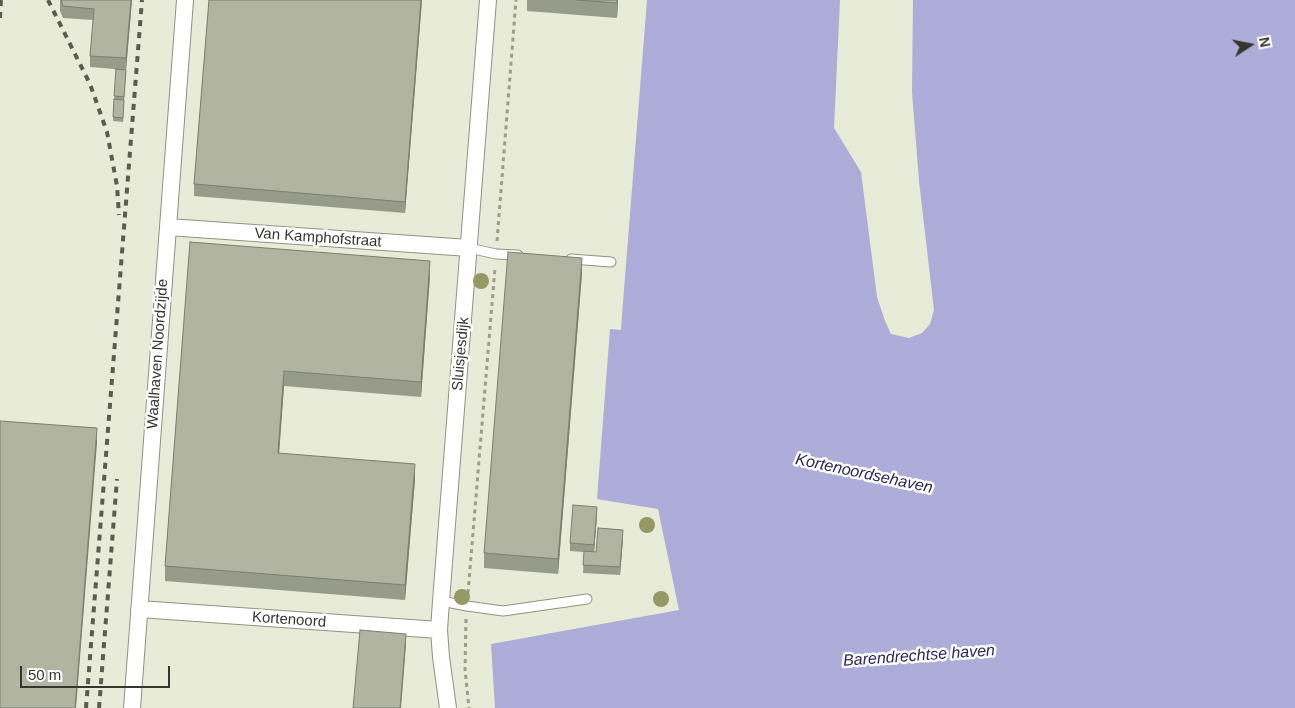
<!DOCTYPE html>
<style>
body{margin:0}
#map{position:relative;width:1295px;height:708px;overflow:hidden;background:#e8ebd7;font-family:Helvetica,sans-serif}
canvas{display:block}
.north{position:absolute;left:1225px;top:20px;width:50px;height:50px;-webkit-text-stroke:4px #fff;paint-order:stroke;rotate:79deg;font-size:14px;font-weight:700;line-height:20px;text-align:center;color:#35372f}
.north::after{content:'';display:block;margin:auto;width:18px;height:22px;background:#35372f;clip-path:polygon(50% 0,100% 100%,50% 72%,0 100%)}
.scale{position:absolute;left:20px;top:666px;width:150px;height:22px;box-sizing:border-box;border:2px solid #35372f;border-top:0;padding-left:6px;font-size:15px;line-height:18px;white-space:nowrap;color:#35372f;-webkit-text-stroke:4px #fff;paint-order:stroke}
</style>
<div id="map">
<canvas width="1295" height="708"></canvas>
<div class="north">N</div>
<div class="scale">50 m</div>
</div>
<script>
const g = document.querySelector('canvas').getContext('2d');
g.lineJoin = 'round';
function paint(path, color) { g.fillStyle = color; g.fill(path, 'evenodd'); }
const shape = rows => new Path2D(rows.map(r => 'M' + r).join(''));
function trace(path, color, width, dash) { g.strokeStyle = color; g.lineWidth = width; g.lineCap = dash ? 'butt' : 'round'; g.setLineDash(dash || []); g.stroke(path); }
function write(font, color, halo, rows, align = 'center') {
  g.font = font + ' Helvetica,sans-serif'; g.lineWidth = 5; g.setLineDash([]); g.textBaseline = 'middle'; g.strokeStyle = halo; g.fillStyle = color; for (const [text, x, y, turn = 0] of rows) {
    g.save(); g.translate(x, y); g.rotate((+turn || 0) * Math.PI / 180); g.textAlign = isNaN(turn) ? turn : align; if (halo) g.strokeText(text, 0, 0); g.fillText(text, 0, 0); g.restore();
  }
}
const water = shape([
 [647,0,840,0,834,128,861,172,877,297,885,321,891,334,909,338,922,333,930,324,934,310,919,181,912,92,913,0,1295,0,1295,708,495,708,491,644,679,610,658,509,597,499,610,329,621,330,622,315]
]);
const path = shape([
 [497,241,516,0],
 [468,593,495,268],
 [466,619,465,670,469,708]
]);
const lane = shape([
 [469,248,496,254,518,255],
 [571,259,611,262],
 [441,601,467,606,503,611,587,599]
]);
const street = shape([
 [168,227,469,248],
 [139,609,439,630],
 [132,708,185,0],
 [448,708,441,657,439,630,441,601,488,0]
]);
const rail = shape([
 [48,0,90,84,107,132,117,186,119,215],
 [0,18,1,0],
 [86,708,142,0],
 [99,708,117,479]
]);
const trees = [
 [481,281],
 [647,525],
 [462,597],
 [661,599]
];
const wall = shape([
 [60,0,132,0,126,70,90,67,90,56,93,20,63,18,60,11],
 [209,0,422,0,405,213,194,196,194,184],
 [527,0,618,0,617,18,527,11],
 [116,69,126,70,123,122,113,121],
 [190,242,430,276,421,397,284,386,279,453,415,479,405,600,165,581,165,566],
 [582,273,558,574,484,568,484,553],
 [597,515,594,552,596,552,623,538,620,575,583,573,584,552,570,551,570,543]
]);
const shadedWall = shape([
 [131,0,132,0,126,70,126,58],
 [421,0,422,0,405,213,405,202],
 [617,0,618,0,617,18],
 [582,258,582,273,558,574,558,559],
 [430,261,430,276,421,397,421,382],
 [284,371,284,386,278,468,278,453],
 [97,428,97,443,76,708,75,708],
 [415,464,415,479,405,600,405,585],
 [597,507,597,515,594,553,594,545],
 [623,530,623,538,620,575,620,567],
 [406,634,406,645,401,708,400,708]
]);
const building = shape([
 [61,0,131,0,126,58,90,56,94,9,63,6,61,0],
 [209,0,421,0,405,202,194,184,209,0],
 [577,0,617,0,617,3,577,0],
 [116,69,126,70,124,97,114,96,116,69],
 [114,99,124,100,123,118,113,117,114,99],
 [190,242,430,261,421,382,284,371,278,453,415,464,405,585,165,566,190,242],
 [508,252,582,258,558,559,484,553,508,252],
 [0,421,97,428,75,708,0,708,0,421],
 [573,505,597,507,594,545,570,543,573,505],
 [598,528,623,530,620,567,583,565,584,551,596,552,598,528],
 [360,630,406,634,400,708,353,708,360,630]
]);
const streetNames = [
 ["Van Kamphofstraat",318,238,4],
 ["Waalhaven Noordzijde",158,354,-86],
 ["Sluisjesdijk",461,354,-85],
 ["Kortenoord",289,620,4]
];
const waterNames = [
 ["Kortenoordsehaven",864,474,12],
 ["Barendrechtse haven",919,656,-4]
];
paint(water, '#aeacd8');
trace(lane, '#909380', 11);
trace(street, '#909380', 18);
trace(path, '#9b9e8f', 3, [4, 4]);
trace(lane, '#fff', 9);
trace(street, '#fff', 16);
trace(rail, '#595c51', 4, [6, 6]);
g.fillStyle = '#949967';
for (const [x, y] of trees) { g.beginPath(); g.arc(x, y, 8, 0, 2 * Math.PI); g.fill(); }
paint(wall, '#979b8a');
paint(shadedWall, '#7b7e71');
paint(building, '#b0b4a1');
trace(building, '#7b7e71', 1);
write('15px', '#35372f', '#fff', streetNames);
write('italic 16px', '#2f265c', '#fff', waterNames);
</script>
